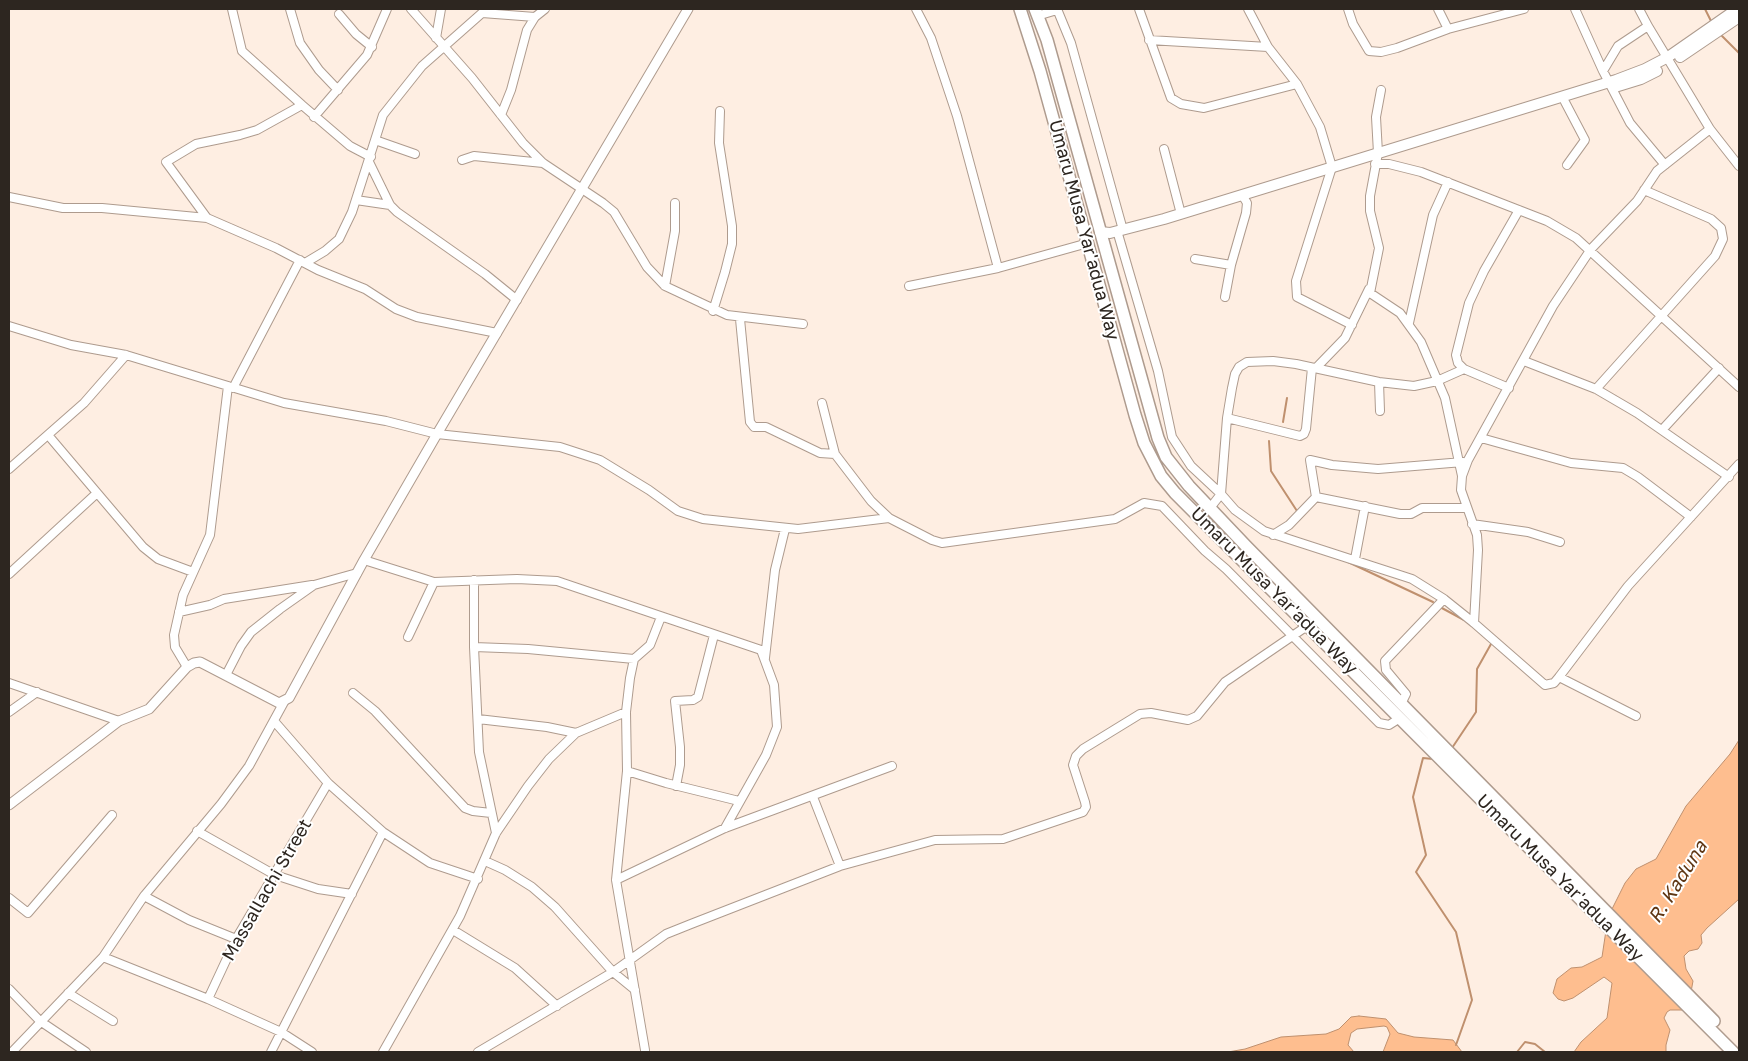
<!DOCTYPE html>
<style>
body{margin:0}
#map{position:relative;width:1748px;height:1061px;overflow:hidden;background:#feeee2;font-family:"Golos Text",sans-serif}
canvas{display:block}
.frame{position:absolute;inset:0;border:10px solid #2d2620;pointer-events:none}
</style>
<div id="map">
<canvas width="1748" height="1061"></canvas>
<div class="frame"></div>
</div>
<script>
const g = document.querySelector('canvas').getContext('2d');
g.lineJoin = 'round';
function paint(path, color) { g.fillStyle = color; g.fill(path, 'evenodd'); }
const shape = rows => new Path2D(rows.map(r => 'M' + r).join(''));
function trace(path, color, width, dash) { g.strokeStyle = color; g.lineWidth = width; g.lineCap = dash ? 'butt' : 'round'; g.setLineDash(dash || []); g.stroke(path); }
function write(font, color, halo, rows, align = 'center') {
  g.font = font + ' "Golos Text",sans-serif'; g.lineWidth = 4; g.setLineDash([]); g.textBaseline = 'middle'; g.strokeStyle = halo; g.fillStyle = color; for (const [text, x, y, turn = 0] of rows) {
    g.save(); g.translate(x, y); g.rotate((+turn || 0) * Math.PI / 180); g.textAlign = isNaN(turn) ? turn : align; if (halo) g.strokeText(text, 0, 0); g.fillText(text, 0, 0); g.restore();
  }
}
const water = shape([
 [1739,740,1739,899,1707,928,1701,935,1702,943,1698,949,1689,951,1684,956,1686,969,1693,981,1691,992,1682,1010,1670,1010,1667,1012,1664,1018,1670,1030,1666,1045,1666,1052,1574,1052,1581,1042,1607,1018,1612,983,1604,977,1573,998,1564,1001,1558,999,1553,993,1557,979,1571,968,1582,967,1602,957,1608,917,1625,883,1636,869,1656,859,1686,806,1730,754,1739,740],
 [1359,1016,1386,1019,1398,1033,1414,1037,1453,1040,1462,1052,1383,1052,1390,1034,1387,1027,1384,1026,1357,1029,1351,1033,1348,1045,1354,1052,1228,1052,1245,1049,1281,1037,1326,1034,1339,1029,1351,1017,1359,1016]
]);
const stream = shape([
 [1705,9,1712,23],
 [1722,36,1739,53],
 [1283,422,1287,398],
 [1269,441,1271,471,1297,511],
 [1348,562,1433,602],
 [1440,607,1464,620],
 [1452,748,1476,712,1477,669,1491,644],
 [1433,759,1423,758,1413,797,1426,855,1416,872,1456,932,1472,1000,1456,1045],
 [1517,1052,1525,1042,1535,1044,1545,1052]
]);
const minor = shape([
 [232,9,242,51,302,105],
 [290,9,300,43,319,70,338,90],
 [411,9,472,78,523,143,543,163,603,203,614,212,647,267,665,286,727,315,803,324],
 [916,9,931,38,957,116,998,268,1088,243],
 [1057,9,1071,43,1123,230],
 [1139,9,1171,98,1181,104,1204,108,1297,84],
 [1348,9,1353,24,1369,51,1381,52,1397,48,1448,29,1524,9],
 [1438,9,1448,29],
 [1575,9,1603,71],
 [1639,9,1648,26],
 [339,14,356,34,372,47],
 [1037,16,1057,10],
 [436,38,441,9],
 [1149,40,1268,47,1248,9],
 [1268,47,1297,84,1320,127,1332,167,1296,281,1297,297,1352,325],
 [1381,90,1376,117,1378,153,1370,196,1370,211,1379,248,1370,293,1400,313,1421,342,1445,398,1462,476],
 [1565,102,1585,140,1567,165],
 [501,115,511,90,527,30,535,17,545,9],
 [314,117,367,55,387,9],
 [375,140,415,154],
 [1164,149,1181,214],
 [462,160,474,156,543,163],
 [369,162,390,205,397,212,485,274,517,300],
 [1375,164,1389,164,1421,172,1547,221,1576,238,1739,387],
 [1665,165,1630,123,1603,71,1618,46,1648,26,1710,129,1739,166],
 [9,197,63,208,102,208,207,218,276,248,318,270,365,289,396,309,417,317,497,333],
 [356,200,390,205],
 [207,218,166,162,196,144,240,135,257,130,302,105,350,146,371,157],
 [1118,234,1158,371,1172,437,1191,466,1221,494,1227,418,1232,388,1235,374,1239,367,1247,362,1273,361,1296,364,1379,382,1414,386,1437,381,1464,369],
 [1195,259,1231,265,1246,213,1247,203,1244,198],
 [305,263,325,251,339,239,352,212,383,115,422,66,482,13,535,17],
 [665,286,675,231,675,203],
 [909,286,998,268],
 [1225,297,1231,265],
 [713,311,725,272,732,244,732,226,719,143,720,111],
 [740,319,750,422,754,427,766,427,820,453,835,454],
 [1409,323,1433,215,1448,182],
 [9,326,71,345,126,355,284,403,386,421,437,434,560,447,600,460,649,490,678,511,703,519,798,529,889,518,932,540,942,543,1115,519,1144,503,1162,506,1205,551,1226,569,1379,723,1389,725,1400,718],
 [1524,361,1596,389,1637,413,1729,477],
 [1316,368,1345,338,1369,289],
 [1379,382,1380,411],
 [233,388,300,260],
 [1509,388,1464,369,1458,363,1456,355,1469,303,1484,271,1519,210],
 [1596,389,1715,256,1723,239,1721,228,1711,219,1644,190],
 [822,403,835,454,871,501,889,518],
 [1227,418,1300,436,1304,434,1306,429,1312,368],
 [1662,430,1719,368],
 [48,435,143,547,158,559,193,572],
 [1481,438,1571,463,1623,468,1638,477,1691,517],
 [9,469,84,403,126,355],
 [1316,497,1310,460,1332,465,1378,469,1463,462],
 [1316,497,1400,514,1411,514,1422,508,1465,508],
 [1210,508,1221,494,1235,510,1264,531,1412,579,1444,599,1474,623,1545,685,1554,683,1559,677,1628,586,1739,464],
 [1472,524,1528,532,1560,542],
 [1273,535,1289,525,1316,497],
 [1355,559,1365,506],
 [364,560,434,582,517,579,557,581,761,650,774,685,777,727,766,755,725,828],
 [9,574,97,493],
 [474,580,474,647,479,752,496,833],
 [179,612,210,605,224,599,312,585],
 [1474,623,1478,550,1477,535,1461,490,1462,476,1468,460,1553,306,1591,249,1637,201,1657,171,1710,129],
 [408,637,434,582],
 [474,647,528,649,634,659],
 [765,658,775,570,785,529],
 [187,667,175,647,174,635,183,595,210,535,228,386],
 [226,675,241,646,251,632,280,609,314,585,357,573],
 [1559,677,1636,716],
 [9,683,119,721],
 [353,693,375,711,465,808,473,811,491,813],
 [1401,704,1406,694,1386,670,1385,661,1444,599],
 [9,712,37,692],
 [478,719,547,727,576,733],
 [274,721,328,783,383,832,430,863,478,879],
 [627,771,666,783,739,801],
 [676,786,680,765,680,747,675,701,693,700,698,697,714,635],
 [813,797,840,866],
 [197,831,275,875,318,889,352,894],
 [485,861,505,870,532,887,555,907,613,972,635,990],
 [616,880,725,828,892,766],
 [144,896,189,920,236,939],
 [9,898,28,913,112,815],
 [453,930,515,968,557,1006],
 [103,957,208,999,281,1032,312,1052],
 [9,989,40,1021,86,1052],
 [68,993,113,1021],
 [208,999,236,939,328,783],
 [645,1050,616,880,627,771,626,712,630,678,634,659,650,645,661,617],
 [12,1052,103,957,144,896,221,804,249,766,284,702],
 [271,1052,383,832],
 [383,1052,460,916,496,833,528,786,549,759,576,733,626,712],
 [478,1052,613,972,666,934,691,924,840,866,935,840,1003,839,1083,812,1086,807,1085,802,1073,765,1076,756,1083,749,1140,714,1151,713,1188,720,1197,716,1225,682,1307,626]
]);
const tertiary = shape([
 [9,805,119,721,149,709,187,667,194,663,200,662,279,703,289,698,364,560,437,434,688,9]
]);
const secondary = shape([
 [1680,57,1739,17],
 [1615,87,1641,79,1657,71],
 [1100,232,1110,233,1164,219,1616,80,1645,69,1668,57,1737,9]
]);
const primary = shape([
 [1020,9,1040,71,1135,415,1144,443,1161,476,1175,493,1733,1052],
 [1035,9,1047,40,1158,438,1166,457,1189,486,1246,546,1714,1021]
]);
const streetNames = [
 ["Umaru Musa Yar'adua Way",1084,230,75],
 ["Umaru Musa Yar'adua Way",1274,591,45],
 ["Umaru Musa Yar'adua Way",1560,878,45],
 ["Massallachi Street",267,890,-60]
];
const waterNames = [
 ["R. Kaduna",1678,882,-58]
];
paint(water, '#febe8f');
trace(water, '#bf906e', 1);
trace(stream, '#bf906e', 2);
trace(minor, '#ae9b8e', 10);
trace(tertiary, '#ae9b8e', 11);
trace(secondary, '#ae9b8e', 12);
trace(primary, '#ae9b8e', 14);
trace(minor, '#fff', 8);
trace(tertiary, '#fff', 9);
trace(secondary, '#fff', 10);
trace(primary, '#fff', 11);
write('18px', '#2d2620', '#fff', streetNames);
write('italic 19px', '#5f3613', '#fff', waterNames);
</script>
